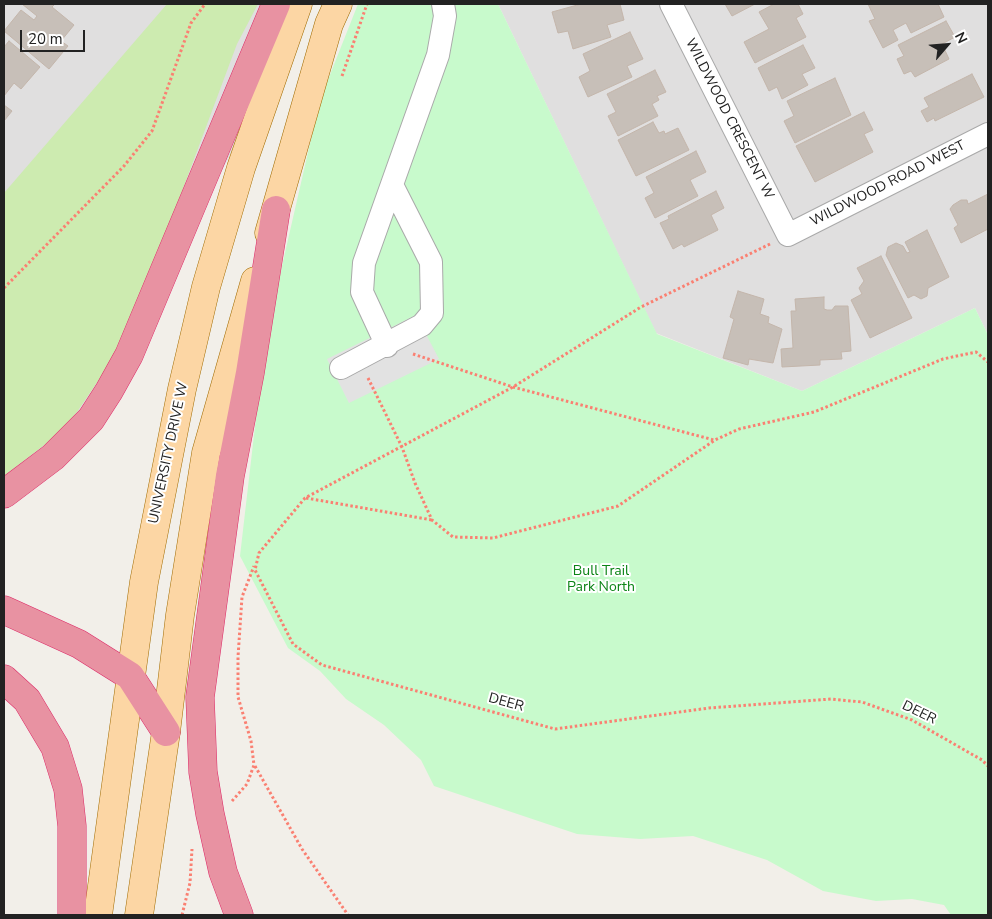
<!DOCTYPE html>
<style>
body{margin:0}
#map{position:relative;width:992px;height:919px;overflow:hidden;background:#f2efe9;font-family:"Nunito Sans",sans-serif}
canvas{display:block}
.frame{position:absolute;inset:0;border:5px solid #222;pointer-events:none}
.north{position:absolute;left:922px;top:20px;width:50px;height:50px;-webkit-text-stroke:4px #fff;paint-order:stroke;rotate:63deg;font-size:14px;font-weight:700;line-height:20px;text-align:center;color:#222}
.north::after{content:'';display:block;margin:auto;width:18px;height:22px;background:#222;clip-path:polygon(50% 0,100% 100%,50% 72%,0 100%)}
.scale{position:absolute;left:20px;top:30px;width:65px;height:22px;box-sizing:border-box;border:2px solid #222;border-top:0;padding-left:6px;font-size:15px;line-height:18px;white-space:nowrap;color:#222;-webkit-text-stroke:4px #fff;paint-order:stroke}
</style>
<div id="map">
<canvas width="992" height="919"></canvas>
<div class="frame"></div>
<div class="north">N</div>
<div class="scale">20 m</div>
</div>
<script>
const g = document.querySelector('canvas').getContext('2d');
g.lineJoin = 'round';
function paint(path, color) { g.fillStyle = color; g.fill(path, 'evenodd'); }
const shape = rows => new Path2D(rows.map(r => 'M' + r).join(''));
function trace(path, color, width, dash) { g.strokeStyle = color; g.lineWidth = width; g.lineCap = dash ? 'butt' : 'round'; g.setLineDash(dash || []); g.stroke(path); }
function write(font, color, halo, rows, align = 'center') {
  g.font = font + ' "Nunito Sans",sans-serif'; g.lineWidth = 4; g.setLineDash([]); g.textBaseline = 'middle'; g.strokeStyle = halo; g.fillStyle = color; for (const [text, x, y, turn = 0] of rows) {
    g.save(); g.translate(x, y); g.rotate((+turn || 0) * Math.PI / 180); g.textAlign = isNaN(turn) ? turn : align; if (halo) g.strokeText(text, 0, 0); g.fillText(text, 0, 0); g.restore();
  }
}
const residential = shape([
 [4,4,310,4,138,329,109,391,4,494],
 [498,4,988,4,988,335,975,308,802,391,656,333]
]);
const grass = shape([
 [167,4,258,4,237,44,153,269,119,350,77,412,56,436,4,476,4,193]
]);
const park = shape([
 [358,4,498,4,657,334,802,391,975,308,988,335,988,915,951,915,944,905,912,899,876,901,823,891,767,860,693,836,640,839,577,834,434,786,421,760,384,725,346,699,320,671,288,648,240,556,265,340,320,100]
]);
const parking = shape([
 [416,315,439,359,349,403,327,359]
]);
const building = shape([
 [22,4,55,4,52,7,74,25,61,41,68,46,49,69,4,31,21,10,34,20,37,16,22,4],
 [581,4,620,4,624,20,607,25,611,37,573,49,568,31,558,33,552,12,581,4],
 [725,4,755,4,732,16,725,4],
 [774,4,798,4,803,14,796,18,806,37,755,63,744,42,769,29,759,12,774,4],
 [868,4,938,4,944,17,911,33,906,23,893,30,898,40,883,48,869,21,875,19,868,4],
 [946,21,955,37,942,44,949,59,915,77,911,71,904,74,897,59,904,56,898,45,946,21],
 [630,32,643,59,627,66,632,77,588,97,579,77,590,71,583,54,630,32],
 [9,41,40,67,21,89,14,83,4,96,4,47,9,41],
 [803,45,815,68,802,74,808,85,782,99,777,87,769,91,758,68,803,45],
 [655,70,666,92,657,96,659,100,652,104,658,116,618,136,608,116,616,112,607,94,655,70],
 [972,74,984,97,935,121,934,118,927,122,921,111,929,107,924,98,972,74],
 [835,78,851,115,795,143,784,121,794,116,787,101,835,78],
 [4,105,12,111,4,121,4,105],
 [864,112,873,130,864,134,873,152,815,182,796,146,864,112],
 [653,122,659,133,664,131,665,134,678,128,689,150,636,176,618,140,653,122],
 [696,151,706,172,690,180,698,196,655,218,645,198,654,193,646,177,696,151],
 [716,191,724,208,711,215,718,230,684,247,682,244,673,249,660,223,669,219,668,216,716,191],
 [988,194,988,229,961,243,954,228,958,225,950,209,953,205,961,200,967,200,968,204,988,194],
 [927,230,949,277,928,288,927,296,921,299,914,295,908,298,886,255,888,247,896,243,903,246,907,253,910,252,905,242,927,230],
 [881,256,912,318,870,338,851,300,862,294,859,288,864,281,857,268,881,256],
 [738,291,764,299,760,314,769,317,768,323,782,329,773,363,749,359,748,365,723,358,734,319,730,317,738,291],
 [824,297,824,309,827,310,832,310,835,306,848,306,851,351,841,352,842,359,820,360,820,365,782,367,781,349,793,348,791,311,796,311,795,299,824,297]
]);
const path = shape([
 [342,76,367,4],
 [770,244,641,307,513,387,305,498,259,553,255,570,293,644,322,665,555,729,709,708,831,699,862,702,912,720,982,760,988,766],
 [4,288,124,166,152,131,191,23,205,4],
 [413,354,513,387,714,440],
 [368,378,402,447,415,483,432,520,453,537,493,538,618,506,715,440,739,429,814,412,943,359,976,352,988,362],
 [306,498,432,520],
 [255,766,302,849,348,915],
 [232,801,247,784,254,765,251,741,238,697,238,657,242,597,254,566],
 [182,915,190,883,192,849]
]);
const minor = shape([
 [671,4,788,235,988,134],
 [387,346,362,292,364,263,438,55,445,16,443,4],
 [341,368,422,325,432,313,431,262,392,185]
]);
const major = shape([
 [269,233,329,24,338,4],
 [98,915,144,582,182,389,206,287,241,168,298,4],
 [139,915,166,732,180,615,206,453,255,281]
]);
const highway = shape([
 [4,494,53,457,91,419,109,391,129,355,276,4],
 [4,610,79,644,130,676,166,732],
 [4,679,27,700,55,747,68,789,72,826,72,915],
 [239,915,223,872,210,814,203,772,200,697,230,476,250,373,276,210]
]);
const streetNames = [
 ["WILDWOOD CRESCENT W",729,119,63],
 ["WILDWOOD ROAD WEST",888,184,-27],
 ["UNIVERSITY DRIVE W",169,453,-78],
 ["DEER",506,703,15],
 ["DEER",919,713,26]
];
const parkNames = [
 ["Bull Trail",601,572],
 ["Park North",601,588]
];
paint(residential, '#e0dfdf');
paint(grass, '#cdebb0');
paint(park, '#c8facc');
paint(parking, '#e2e2e2');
paint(building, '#c7bfb8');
trace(building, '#c4b6ab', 1);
trace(minor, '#a9a9a9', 24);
trace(major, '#a06b00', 29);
trace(highway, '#dc2a67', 29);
trace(path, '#fa8072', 3, [2.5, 2.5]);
trace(minor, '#fff', 22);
trace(major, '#fcd6a4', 28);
trace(highway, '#e892a2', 28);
write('14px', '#222', '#fff', streetNames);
write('14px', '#0c8416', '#fff', parkNames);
</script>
